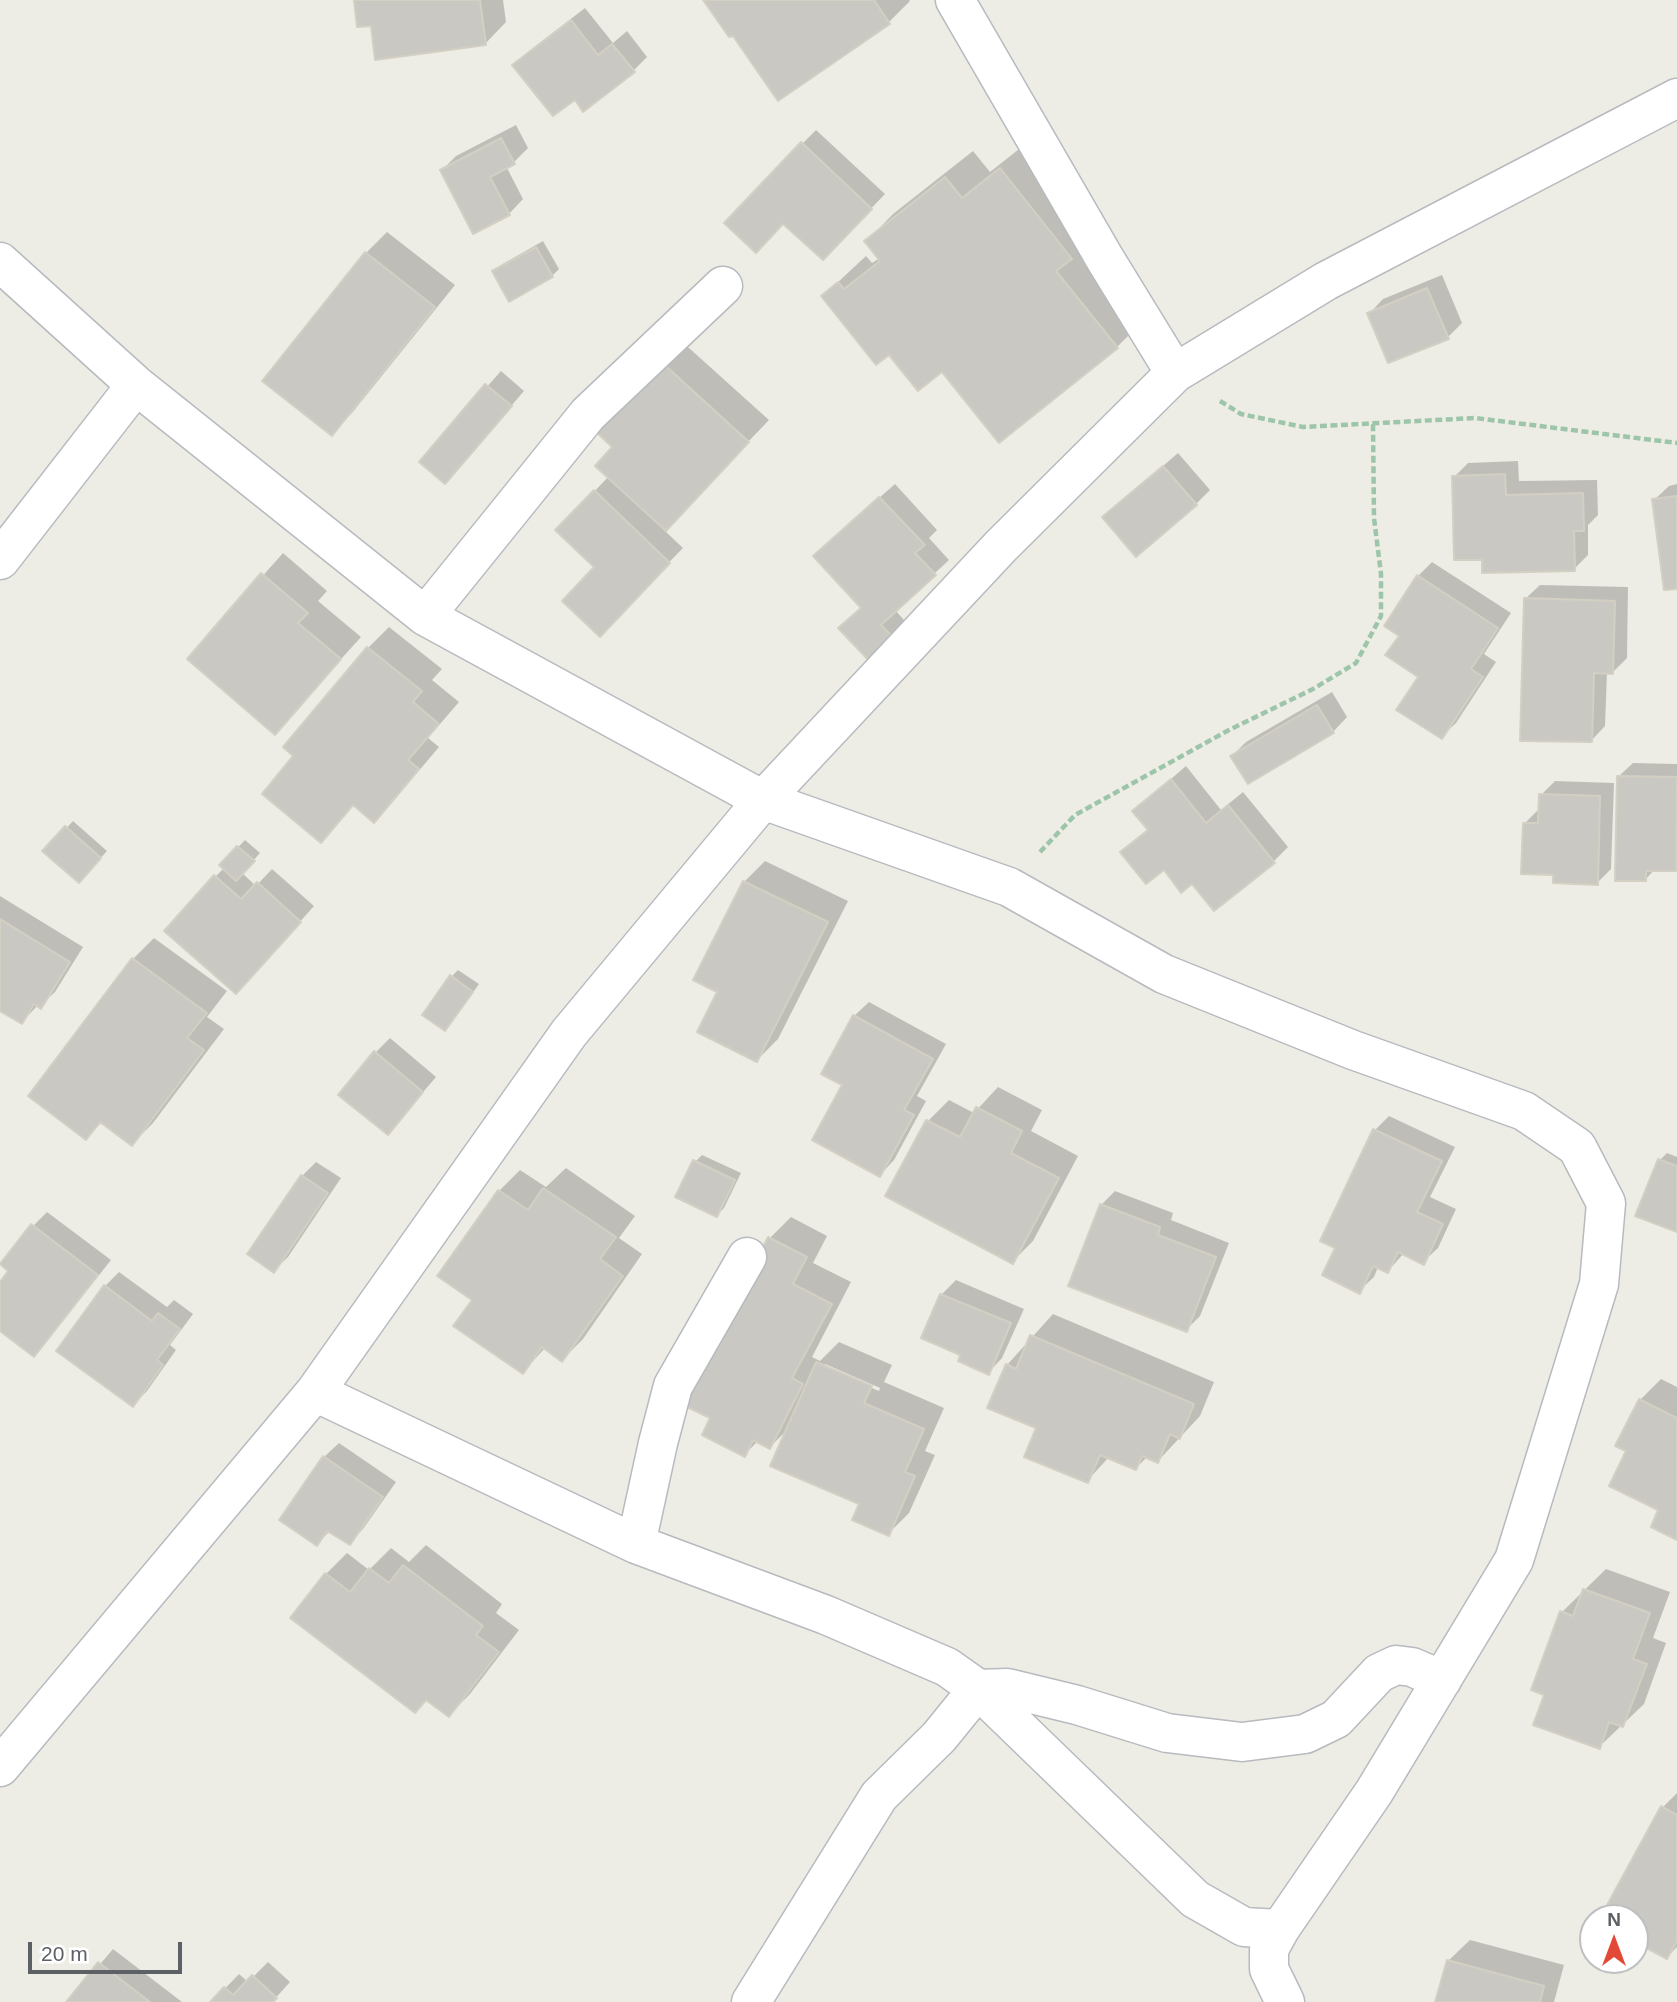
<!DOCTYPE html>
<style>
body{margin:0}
#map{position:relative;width:1677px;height:2002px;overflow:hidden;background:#eeede5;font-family:Helvetica,sans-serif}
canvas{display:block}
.north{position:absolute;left:1579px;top:1904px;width:70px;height:70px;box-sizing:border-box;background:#fff;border:2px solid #bebfc1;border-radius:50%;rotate:0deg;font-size:19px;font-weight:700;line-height:28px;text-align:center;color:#5d6065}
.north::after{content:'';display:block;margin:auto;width:24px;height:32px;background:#e34937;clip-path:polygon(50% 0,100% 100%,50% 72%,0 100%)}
.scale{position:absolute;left:28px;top:1942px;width:154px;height:32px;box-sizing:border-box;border:4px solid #5d6065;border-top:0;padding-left:9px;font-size:21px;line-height:24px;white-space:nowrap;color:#5d6065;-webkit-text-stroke:5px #fff;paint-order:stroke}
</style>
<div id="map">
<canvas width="1677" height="2002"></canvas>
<div class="north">N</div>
<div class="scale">20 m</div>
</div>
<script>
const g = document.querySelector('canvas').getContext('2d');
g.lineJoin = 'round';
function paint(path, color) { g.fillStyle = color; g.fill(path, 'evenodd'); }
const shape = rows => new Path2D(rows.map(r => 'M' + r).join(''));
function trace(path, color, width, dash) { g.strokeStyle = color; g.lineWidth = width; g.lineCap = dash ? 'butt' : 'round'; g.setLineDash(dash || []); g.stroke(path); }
const shadow = shape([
 [355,0,503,0,506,22,485,44,372,24],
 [706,0,909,0,910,1,889,22,778,99,733,34],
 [585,8,613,43,627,31,647,57,633,71,575,97,515,65,529,51],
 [516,125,528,148,514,162,506,166,523,199,509,214,442,170,456,156],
 [816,130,885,194,837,244,783,222,802,144],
 [1028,142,1144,320,1117,347,999,440,942,370,889,352,823,296,866,256,872,263,880,258,866,242,893,214,973,151,990,172],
 [387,232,455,285,352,413,331,434,264,380,366,253],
 [543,241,559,269,552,276,510,300,494,272,501,265],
 [1442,275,1462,323,1448,337,1369,314,1383,299],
 [679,339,769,420,664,530,683,548,599,634,597,566,558,530,609,476,615,447],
 [501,371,524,391,459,467,421,461],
 [1178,453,1210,490,1196,504,1104,517],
 [1518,461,1519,481,1597,480,1598,515,1588,525,1588,555,1574,569,1454,477,1468,463],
 [895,484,937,530,929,538,949,560,895,610,913,630,899,644,862,608,829,542],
 [1677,484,1677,587,1654,500,1669,486],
 [283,553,327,591,318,601,361,637,275,732,189,659],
 [1432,562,1511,613,1484,654,1496,662,1456,723,1441,737,1420,676,1402,635,1418,576],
 [1540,585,1628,587,1627,658,1613,672,1607,672,1605,726,1591,741,1525,599],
 [389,627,442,669,432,680,459,702,428,738,439,747,395,799,374,820,355,804,321,841,368,648],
 [1332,692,1347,717,1333,732,1232,756,1246,742],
 [1633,763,1677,764,1677,868,1655,869,1645,880,1618,777],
 [1186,766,1221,810,1243,792,1288,847,1274,861,1214,909,1192,882,1164,867,1122,853,1149,829,1134,811],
 [1555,781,1614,783,1611,869,1597,883,1554,873,1525,823,1539,809,1541,795],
 [73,821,107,851,86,874,45,851],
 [245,840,260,853,242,873,256,886,272,869,314,906,250,978,215,877,224,868,221,865],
 [765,861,848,901,778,1039,757,1060,720,992,695,980,744,882],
 [0,896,83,947,55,992,40,1006,38,1005,22,1022,0,1009],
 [154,938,227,991,207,1017,224,1029,153,1123,132,1144,102,1122,86,1138,133,959],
 [458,970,479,984,452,1022,452,976],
 [869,1002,946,1044,917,1096,926,1101,894,1160,880,1175,844,1085,854,1016],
 [390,1038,436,1077,388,1133,376,1052],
 [998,1087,1042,1110,1031,1131,1078,1156,1033,1241,1012,1262,887,1196,928,1121,949,1100,974,1113],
 [1389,1116,1455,1147,1430,1197,1456,1209,1438,1248,1423,1262,1404,1253,1388,1271,1378,1267,1374,1277,1359,1291,1337,1248,1375,1130],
 [1667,1153,1677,1157,1677,1230,1660,1160],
 [702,1155,741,1173,724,1208,717,1215,695,1162],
 [316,1162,341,1178,288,1257,273,1271,302,1176],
 [566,1168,635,1216,619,1238,642,1254,583,1339,562,1360,545,1348,523,1372,474,1299,440,1275,499,1191,520,1170,546,1187],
 [1115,1191,1173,1213,1171,1220,1229,1243,1200,1316,1186,1330,1101,1205],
 [47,1212,111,1260,48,1340,34,1354,0,1329,0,1285,11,1271,33,1226],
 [791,1217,827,1236,813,1263,851,1282,812,1357,820,1361,839,1342,892,1365,884,1382,944,1408,925,1451,935,1455,909,1513,888,1534,789,1428,770,1447,758,1441,744,1455,713,1417,770,1238],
 [825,1364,880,1388,879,1391,825,1368],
 [119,1272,167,1307,174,1300,193,1314,170,1345,176,1350,147,1391,133,1405,105,1286],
 [956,1280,1024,1309,1002,1358,988,1373,963,1354,941,1295],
 [1053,1314,1214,1382,1200,1416,1158,1461,1148,1456,1136,1468,1109,1457,1087,1481,1038,1428,1007,1365],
 [1661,1379,1677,1387,1677,1538,1628,1451,1640,1400],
 [339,1443,396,1482,363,1529,349,1543,330,1531,317,1544,281,1519,324,1457],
 [426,1545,502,1604,496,1613,519,1630,470,1694,449,1715,428,1699,415,1711,292,1618,326,1574,347,1553,369,1570,391,1548,409,1562],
 [1606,1569,1670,1592,1653,1638,1666,1643,1644,1704,1599,1747,1546,1694,1562,1612],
 [1677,1793,1677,1947,1667,1957,1635,1940,1635,1918,1602,1918,1662,1808],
 [1470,1940,1564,1965,1554,2002,1437,2002,1448,1961],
 [113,1949,182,2002,68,2002],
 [268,1962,290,1982,272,2002,212,2002,239,1974,248,1982]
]);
const building = shape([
 [354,0,480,0,486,45,375,60,371,26,357,27,354,0],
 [703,0,874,0,890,24,778,101,733,36,729,37,703,0],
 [571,20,598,55,612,44,635,72,583,112,575,100,553,116,512,65,571,20],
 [501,138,515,164,490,177,510,215,473,234,440,170,501,138],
 [801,142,872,209,823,260,783,224,756,253,724,223,801,142],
 [1000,168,1072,259,1056,271,1118,348,999,443,942,372,918,391,889,355,876,365,821,296,838,282,844,289,880,261,864,241,945,177,962,198,1000,168],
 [536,247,553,277,509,302,492,271,536,247],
 [365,252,435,307,332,436,262,381,365,252],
 [1427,288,1449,339,1388,363,1367,313,1427,288],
 [657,358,749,442,666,531,595,466,612,447,592,428,657,358],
 [485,384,512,406,445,484,419,462,485,384],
 [1163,466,1197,505,1136,557,1102,517,1163,466],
 [1505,474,1506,495,1583,493,1584,531,1574,531,1575,571,1482,573,1482,560,1454,560,1452,476,1505,474],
 [594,490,670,563,600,637,562,601,594,567,555,530,594,490],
 [1677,496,1677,589,1664,590,1652,499,1677,496],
 [879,497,925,545,915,553,936,575,881,625,900,645,875,667,838,628,861,608,813,556,879,497],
 [261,573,308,613,298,623,341,659,275,735,187,659,261,573],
 [1417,575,1498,628,1471,669,1483,677,1442,739,1396,710,1418,677,1385,655,1399,636,1384,626,1417,575],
 [1524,598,1615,601,1613,674,1594,673,1592,742,1520,741,1524,598],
 [367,647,422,691,413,702,439,724,408,760,419,769,374,823,353,805,321,843,262,794,293,756,283,747,367,647],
 [1317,705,1334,733,1248,784,1230,756,1317,705],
 [1617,776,1677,777,1676,871,1646,871,1646,881,1615,881,1617,776],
 [1171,779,1206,823,1228,805,1275,863,1214,911,1192,884,1181,893,1164,870,1146,884,1120,852,1148,830,1132,811,1171,779],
 [1539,794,1600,796,1598,885,1553,883,1553,875,1521,874,1523,823,1538,823,1539,794],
 [65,826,101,858,79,883,42,851,65,826],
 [237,846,255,861,236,881,219,865,237,846],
 [214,875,241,899,257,882,301,922,236,994,164,931,214,875],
 [743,881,828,922,757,1062,697,1032,717,992,693,980,743,881],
 [0,919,70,962,41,1009,34,1004,22,1024,0,1011,0,919],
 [132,958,207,1013,187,1038,204,1050,132,1146,100,1122,86,1140,28,1096,132,958],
 [450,975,473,992,445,1031,422,1015,450,975],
 [853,1015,933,1059,904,1110,914,1115,880,1177,812,1140,842,1085,821,1074,853,1015],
 [374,1051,423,1092,388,1135,338,1095,374,1051],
 [976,1107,1022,1131,1011,1153,1059,1178,1013,1264,885,1196,926,1120,960,1137,976,1107],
 [1373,1129,1442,1161,1417,1212,1443,1224,1424,1265,1398,1252,1388,1273,1373,1266,1360,1294,1322,1275,1335,1248,1320,1241,1373,1129],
 [1658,1159,1677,1166,1677,1232,1635,1216,1658,1159],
 [693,1160,735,1180,717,1217,675,1197,693,1160],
 [301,1175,328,1193,274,1273,247,1254,301,1175],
 [543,1188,616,1237,600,1259,623,1276,562,1362,542,1347,523,1374,453,1326,472,1300,437,1276,498,1190,528,1210,543,1188],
 [1100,1204,1160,1227,1158,1235,1216,1257,1187,1332,1068,1286,1100,1204],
 [31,1224,98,1275,34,1357,0,1331,0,1282,8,1271,0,1264,31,1224],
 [768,1237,807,1257,793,1284,832,1304,792,1378,803,1384,770,1449,753,1440,745,1457,702,1435,710,1418,683,1405,768,1237],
 [104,1285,152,1321,158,1313,180,1329,157,1360,163,1365,133,1407,56,1351,104,1285],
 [940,1294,1011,1323,989,1375,958,1361,960,1355,921,1338,940,1294],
 [1030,1335,1194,1404,1180,1439,1170,1434,1158,1463,1142,1456,1136,1470,1100,1455,1088,1483,1024,1457,1036,1428,987,1408,1006,1364,1016,1369,1030,1335],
 [816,1362,872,1386,864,1403,924,1429,905,1472,915,1476,889,1536,852,1520,859,1504,770,1466,816,1362],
 [1639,1399,1677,1418,1677,1540,1651,1527,1658,1510,1609,1486,1626,1451,1615,1446,1639,1399],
 [323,1456,383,1497,350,1545,327,1531,317,1546,279,1520,323,1456],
 [403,1565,483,1626,476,1635,499,1652,449,1717,426,1700,415,1713,290,1618,325,1573,350,1592,369,1568,389,1583,403,1565],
 [1583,1589,1650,1613,1633,1659,1647,1664,1623,1727,1609,1722,1600,1749,1533,1725,1544,1695,1531,1690,1560,1611,1573,1616,1583,1589],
 [1661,1806,1677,1815,1677,1941,1667,1959,1635,1942,1635,1918,1600,1918,1661,1806],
 [1447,1960,1544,1986,1540,2002,1435,2002,1447,1960],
 [98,1962,150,2002,66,2002,98,1962],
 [252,1975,277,1998,273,2002,210,2002,224,1987,233,1995,252,1975]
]);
const path = shape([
 [1220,401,1241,414,1303,427,1475,418,1677,443],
 [1040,852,1075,815,1229,730,1313,689,1356,663,1381,616,1381,574,1374,518,1373,423]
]);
const minor = shape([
 [955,0,1105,259,1175,373],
 [0,262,136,385,425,616,763,800,1009,887,1164,974,1353,1050,1524,1111,1577,1147,1606,1203,1599,1284,1514,1560,1374,1792,1280,1929,1269,1949,1269,1969,1285,2002],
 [0,560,136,385],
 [425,616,588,414,723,286],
 [315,1392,636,1544,826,1615,947,1667,978,1689,939,1737,879,1796,751,2002],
 [636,1544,658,1443,673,1386,747,1257],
 [0,1767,315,1392,569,1033,763,800,1001,546,1175,373,1326,281,1677,98],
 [1280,1929,1244,1927,1195,1899,978,1689,1007,1688,1077,1705,1167,1733,1242,1742,1305,1734,1336,1719,1379,1673,1396,1665,1412,1667,1442,1680]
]);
paint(shadow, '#0003');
paint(building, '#cac8c2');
trace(building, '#d3cfc3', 2);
trace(minor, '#b7babe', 41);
trace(path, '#9cc5a9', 4.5, [7, 3.5]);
trace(minor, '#fff', 38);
</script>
